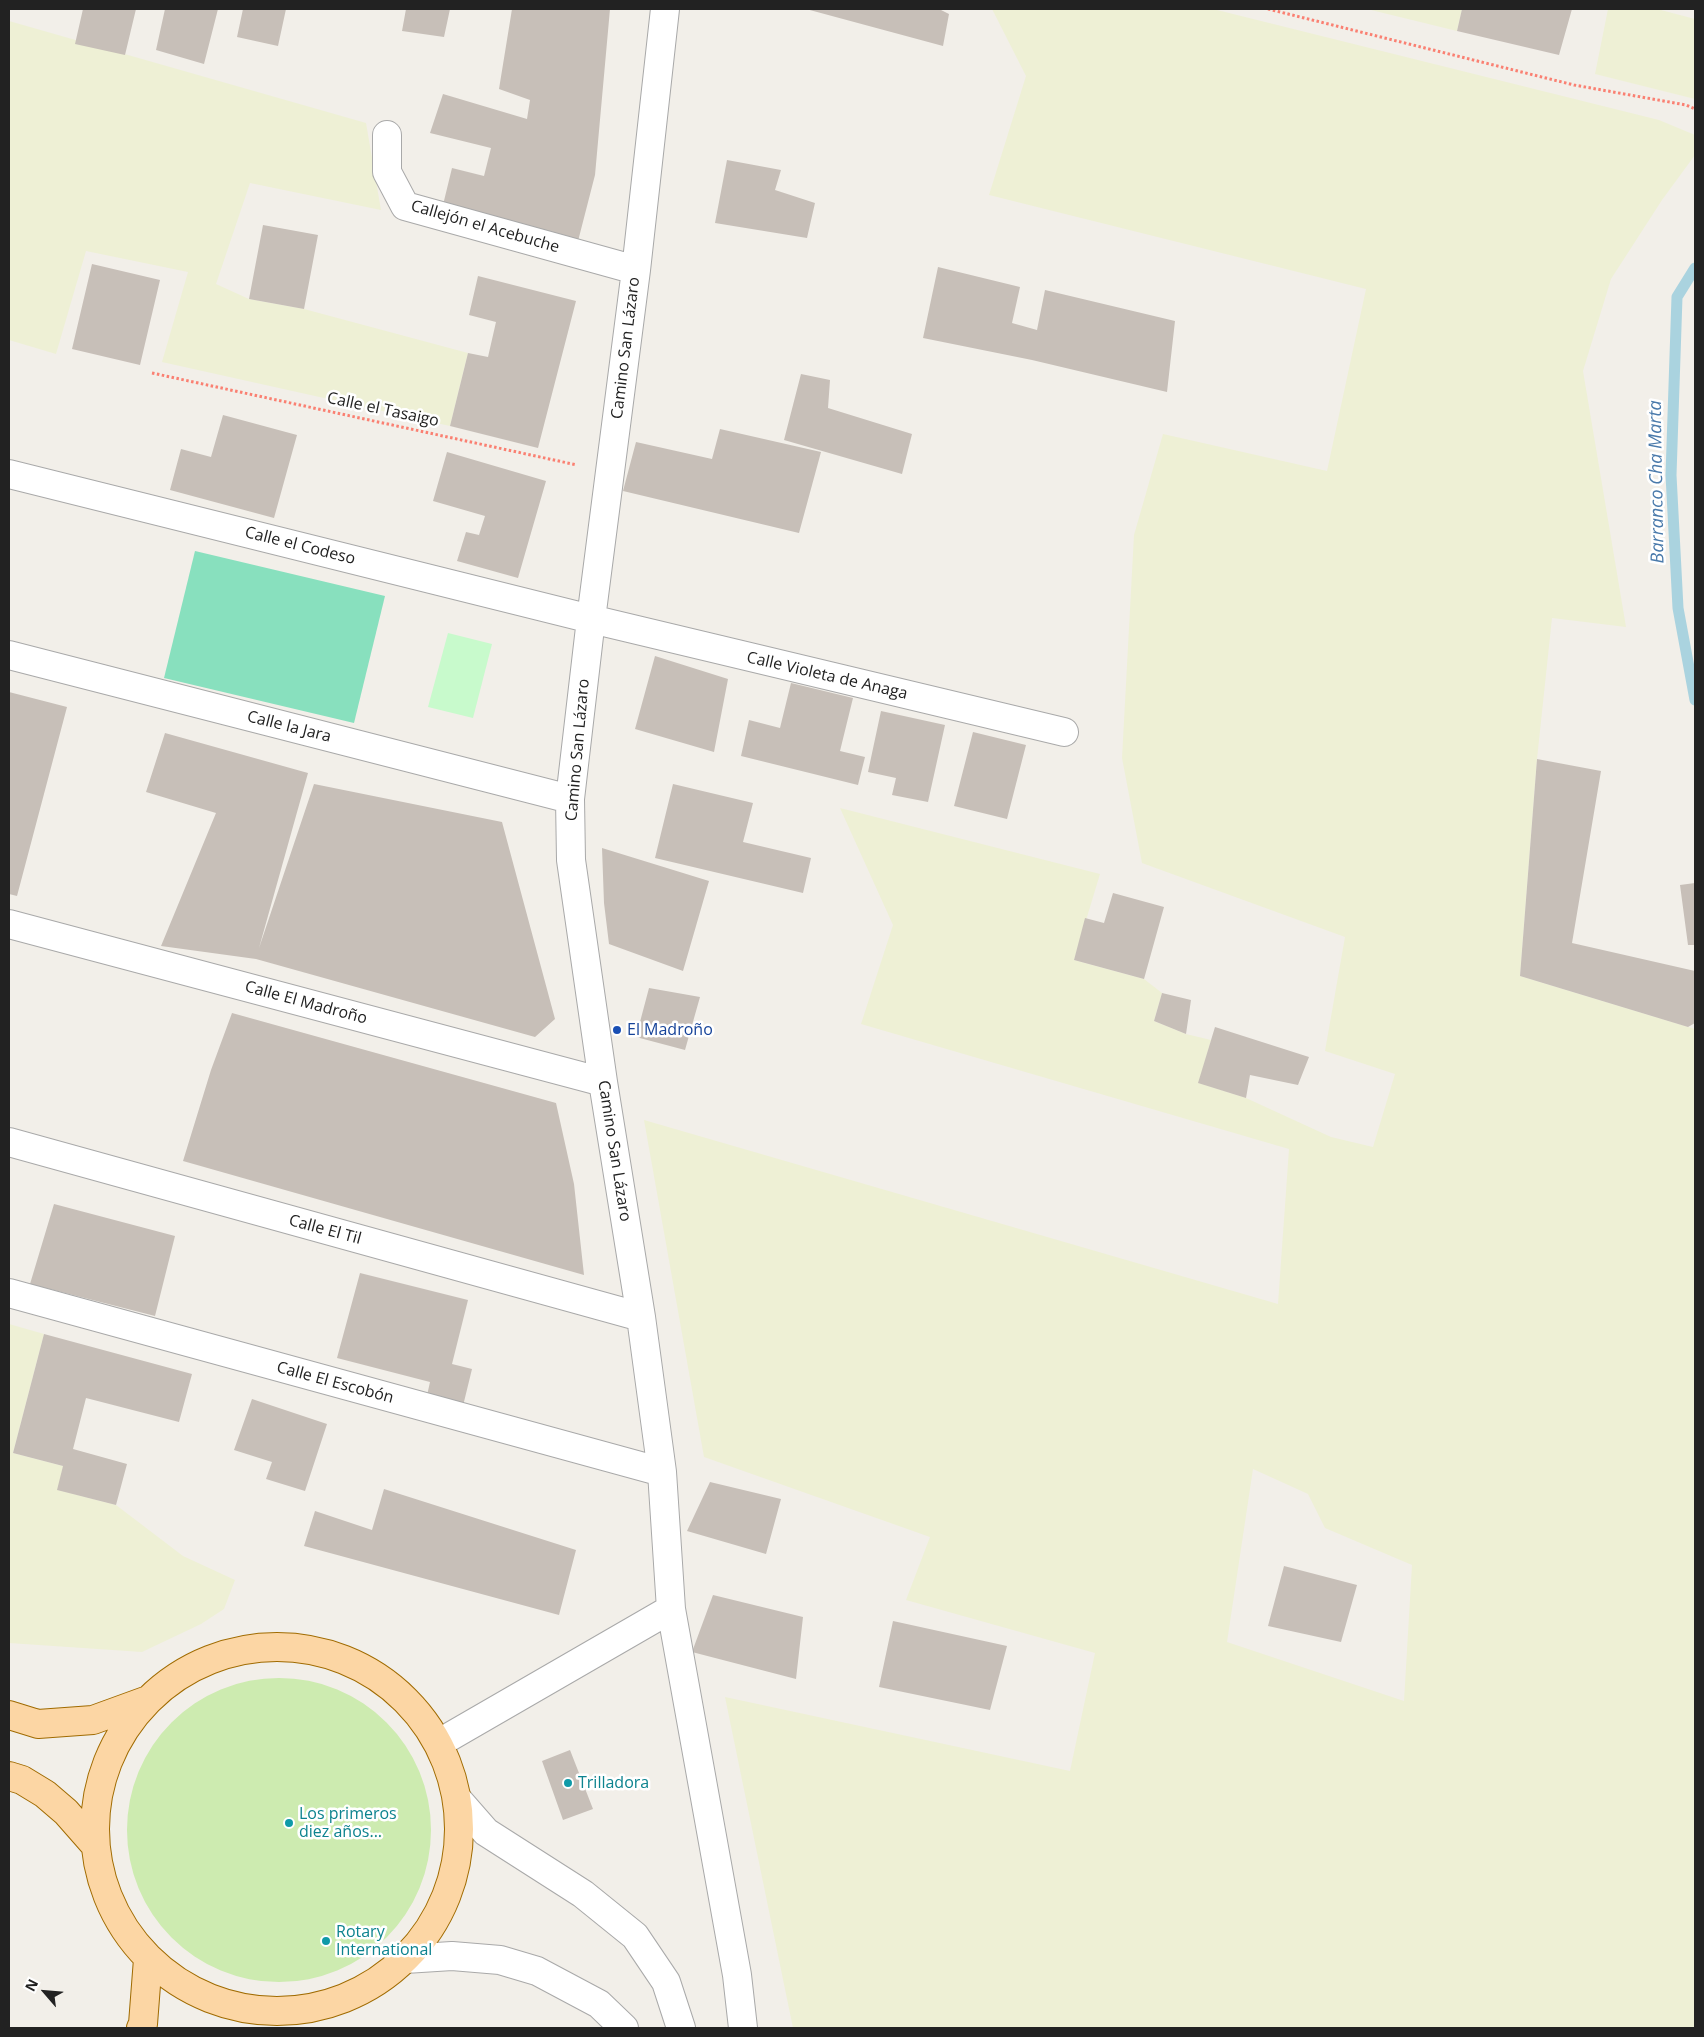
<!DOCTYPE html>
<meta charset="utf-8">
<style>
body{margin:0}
#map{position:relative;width:1704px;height:2037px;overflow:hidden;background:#f2efe9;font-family:"Open Sans",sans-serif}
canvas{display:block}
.frame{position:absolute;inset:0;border:10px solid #222;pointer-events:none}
.north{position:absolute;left:20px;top:1967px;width:50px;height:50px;-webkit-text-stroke:4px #fff;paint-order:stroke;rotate:297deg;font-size:14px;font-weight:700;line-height:20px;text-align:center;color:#222}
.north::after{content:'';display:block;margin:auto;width:18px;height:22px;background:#222;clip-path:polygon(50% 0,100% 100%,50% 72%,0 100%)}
</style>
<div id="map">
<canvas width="1704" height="2037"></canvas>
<div class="frame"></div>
<div class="north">N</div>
</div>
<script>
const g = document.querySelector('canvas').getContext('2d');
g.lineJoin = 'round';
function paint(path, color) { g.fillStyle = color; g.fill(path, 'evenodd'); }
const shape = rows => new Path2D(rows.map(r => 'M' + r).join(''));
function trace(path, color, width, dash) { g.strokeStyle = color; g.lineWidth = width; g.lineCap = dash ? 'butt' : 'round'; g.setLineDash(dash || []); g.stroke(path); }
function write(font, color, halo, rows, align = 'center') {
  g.font = font + ' "Open Sans",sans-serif'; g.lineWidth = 5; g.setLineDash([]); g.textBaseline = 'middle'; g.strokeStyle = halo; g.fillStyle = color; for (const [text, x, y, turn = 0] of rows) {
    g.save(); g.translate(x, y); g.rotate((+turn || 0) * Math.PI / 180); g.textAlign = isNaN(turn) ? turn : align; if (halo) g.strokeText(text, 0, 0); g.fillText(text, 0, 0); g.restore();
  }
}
const farmland = shape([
 [992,9,1213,9,1659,120,1695,135,1695,155,1662,200,1611,279,1583,371,1626,627,1552,618,1537,759,1520,976,1695,1029,1695,2028,793,2028,725,1697,1070,1771,1095,1653,906,1600,930,1537,704,1457,644,1120,1278,1304,1289,1149,861,1024,893,925,840,808,1100,874,1074,960,1144,979,1162,993,1154,1021,1186,1034,1211,1040,1199,1083,1246,1098,1331,1137,1373,1147,1395,1074,1325,1051,1345,937,1142,863,1122,758,1134,535,1163,434,1327,471,1366,289,989,195,1026,76],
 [1253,1469,1308,1494,1325,1528,1412,1565,1404,1701,1227,1642],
 [1367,9,1462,9,1457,31],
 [1608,9,1657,9,1695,19,1695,99,1595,74],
 [9,21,366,123,381,210,250,183,216,284,249,299,304,309,468,353,450,426,162,362,188,272,86,251,56,354,9,340],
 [9,1324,44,1334,13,1453,63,1466,58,1490,116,1505,183,1556,235,1580,224,1609,201,1624,142,1652,9,1643]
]);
const grass = shape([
 '127 1830a152 152 0 1 1 304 0a152 152 0 1 1-304 0Z'
]);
const park = shape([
 [448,633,492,644,473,718,428,707]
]);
const pitch = shape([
 [195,551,385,596,354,723,164,678]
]);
const stream = shape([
 [1695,268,1677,297,1671,475,1678,608,1695,700]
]);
const building = shape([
 [83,9,136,9,125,55,75,44],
 [165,9,218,9,204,64,156,50],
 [243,9,286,9,278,46,237,37],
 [406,9,450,9,444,37,402,31],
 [512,9,610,9,595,175,577,245,442,209,452,168,484,176,491,148,430,133,443,94,527,119,530,100,499,89],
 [806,9,939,9,949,14,943,46],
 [1462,9,1572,9,1559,55,1457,31],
 [727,160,781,170,775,190,815,203,807,238,715,223],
 [263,225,318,235,304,309,249,299],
 [92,264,160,280,140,365,72,349],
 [938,267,1020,287,1012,323,1037,330,1045,290,1175,321,1167,392,1032,360,923,338],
 [478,276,576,301,538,448,450,426,468,353,488,357,496,322,469,315],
 [801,374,830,380,828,408,912,434,902,474,784,440],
 [223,415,297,435,274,518,170,490,181,449,211,457],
 [720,429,821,452,799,533,623,491,636,442,712,459],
 [447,452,546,481,518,578,457,561,466,532,479,535,485,516,433,501],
 [655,656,728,679,714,752,635,729],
 [791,683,853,698,840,751,865,757,858,785,741,756,749,720,780,728],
 [9,692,67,707,17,896,9,894],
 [881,711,945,725,928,802,892,795,896,778,868,772],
 [973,732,1026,745,1007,819,954,806],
 [165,733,308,773,259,948,314,784,502,822,555,1019,535,1037,256,959,161,946,216,813,146,792],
 [1537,759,1601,771,1572,943,1695,971,1695,1023,1688,1027,1520,976],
 [673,784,753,803,743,842,811,858,803,893,655,858],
 [602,848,709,881,683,971,609,944,604,903],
 [1695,883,1695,945,1688,945,1680,885],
 [1113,893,1164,907,1144,979,1074,960,1085,918,1104,923],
 [649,988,700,997,685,1050,636,1037],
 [1162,993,1191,1000,1186,1034,1154,1021],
 [232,1013,556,1103,574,1184,584,1275,183,1161,211,1070],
 [1215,1027,1309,1057,1298,1085,1250,1075,1246,1098,1198,1083],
 [54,1204,175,1236,155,1316,30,1284],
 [360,1273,468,1300,452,1364,472,1369,462,1410,426,1400,430,1382,337,1358],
 [44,1334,192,1374,179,1422,86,1398,73,1449,127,1464,116,1505,57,1490,63,1466,13,1453],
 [252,1399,327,1424,305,1491,266,1479,272,1462,234,1450],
 [710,1482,781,1499,766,1554,687,1531],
 [384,1489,576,1550,559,1615,304,1546,315,1511,372,1530],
 [1284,1566,1357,1585,1341,1642,1268,1626],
 [713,1595,803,1617,796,1679,692,1652],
 [893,1621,1007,1646,990,1710,879,1687],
 [570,1750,593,1809,563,1820,542,1761]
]);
const path = shape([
 [1268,9,1574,85,1686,105,1695,109],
 [152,373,577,465]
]);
const minor = shape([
 [665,9,636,270,591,619,570,799,571,860,603,1082,641,1317,662,1472,671,1609,737,1975,743,2028],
 [387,135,387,172,405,206,636,270],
 [9,474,591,619,1064,732],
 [9,655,570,799],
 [9,924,603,1082],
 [9,1142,641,1317],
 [9,1293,662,1472],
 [439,1743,671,1609],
 [458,1800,486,1832,583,1894,635,1936,666,1982,681,2028],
 [405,1959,452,1956,500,1960,537,1971,599,2004,624,2028]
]);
const major = shape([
 '95 1829a182 182 0 1 1 364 0a182 182 0 1 1-364 0Z',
 [9,1715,38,1724,93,1720,148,1700],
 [9,1776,22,1780,45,1794,66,1812,95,1845],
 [141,2028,143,2024,148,1959]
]);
const markers = [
 [617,1030,5,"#1a4fb4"],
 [568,1783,5,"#0f9aa8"],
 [289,1823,5,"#0f9aa8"],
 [326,1941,5,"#0f9aa8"]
];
const streetNames = [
 ["Callejón el Acebuche",485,227,16],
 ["Camino San Lázaro",626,348,-83],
 ["Calle el Tasaigo",383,410,12],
 ["Calle el Codeso",300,546,14],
 ["Calle Violeta de Anaga",827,676,13],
 ["Calle la Jara",289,727,14],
 ["Camino San Lázaro",578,750,-85],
 ["Calle El Madroño",306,1003,15],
 ["Camino San Lázaro",614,1151,81],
 ["Calle El Til",325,1230,15],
 ["Calle El Escobón",335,1383,15]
];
const transitNames = [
 ["El Madroño",627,1030]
];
const cultureNames = [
 ["Trilladora",578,1783],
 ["Los primeros",299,1814],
 ["diez años...",299,1832],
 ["Rotary",336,1932],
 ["International",336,1950]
];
const waterNames = [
 ["Barranco Cha Marta",1657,482,-91]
];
paint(farmland, '#eef0d5');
paint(grass, '#cdebb0');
paint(park, '#c8facc');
paint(pitch, '#88e0be');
trace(stream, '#aad3df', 11);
paint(building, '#c7bfb8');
trace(minor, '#a9a9a9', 30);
trace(major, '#a06b00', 30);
trace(path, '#fa8072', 3, [2.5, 2.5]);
trace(minor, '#fff', 28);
trace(major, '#fcd6a4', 28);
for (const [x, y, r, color] of markers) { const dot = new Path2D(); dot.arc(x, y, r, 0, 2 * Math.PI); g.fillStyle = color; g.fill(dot); trace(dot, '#fff', 2); }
write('16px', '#222', '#fff', streetNames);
write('16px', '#164399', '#fff', transitNames, 'left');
write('16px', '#0d838f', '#fff', cultureNames, 'left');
write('italic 18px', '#4a7aab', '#fff', waterNames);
</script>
